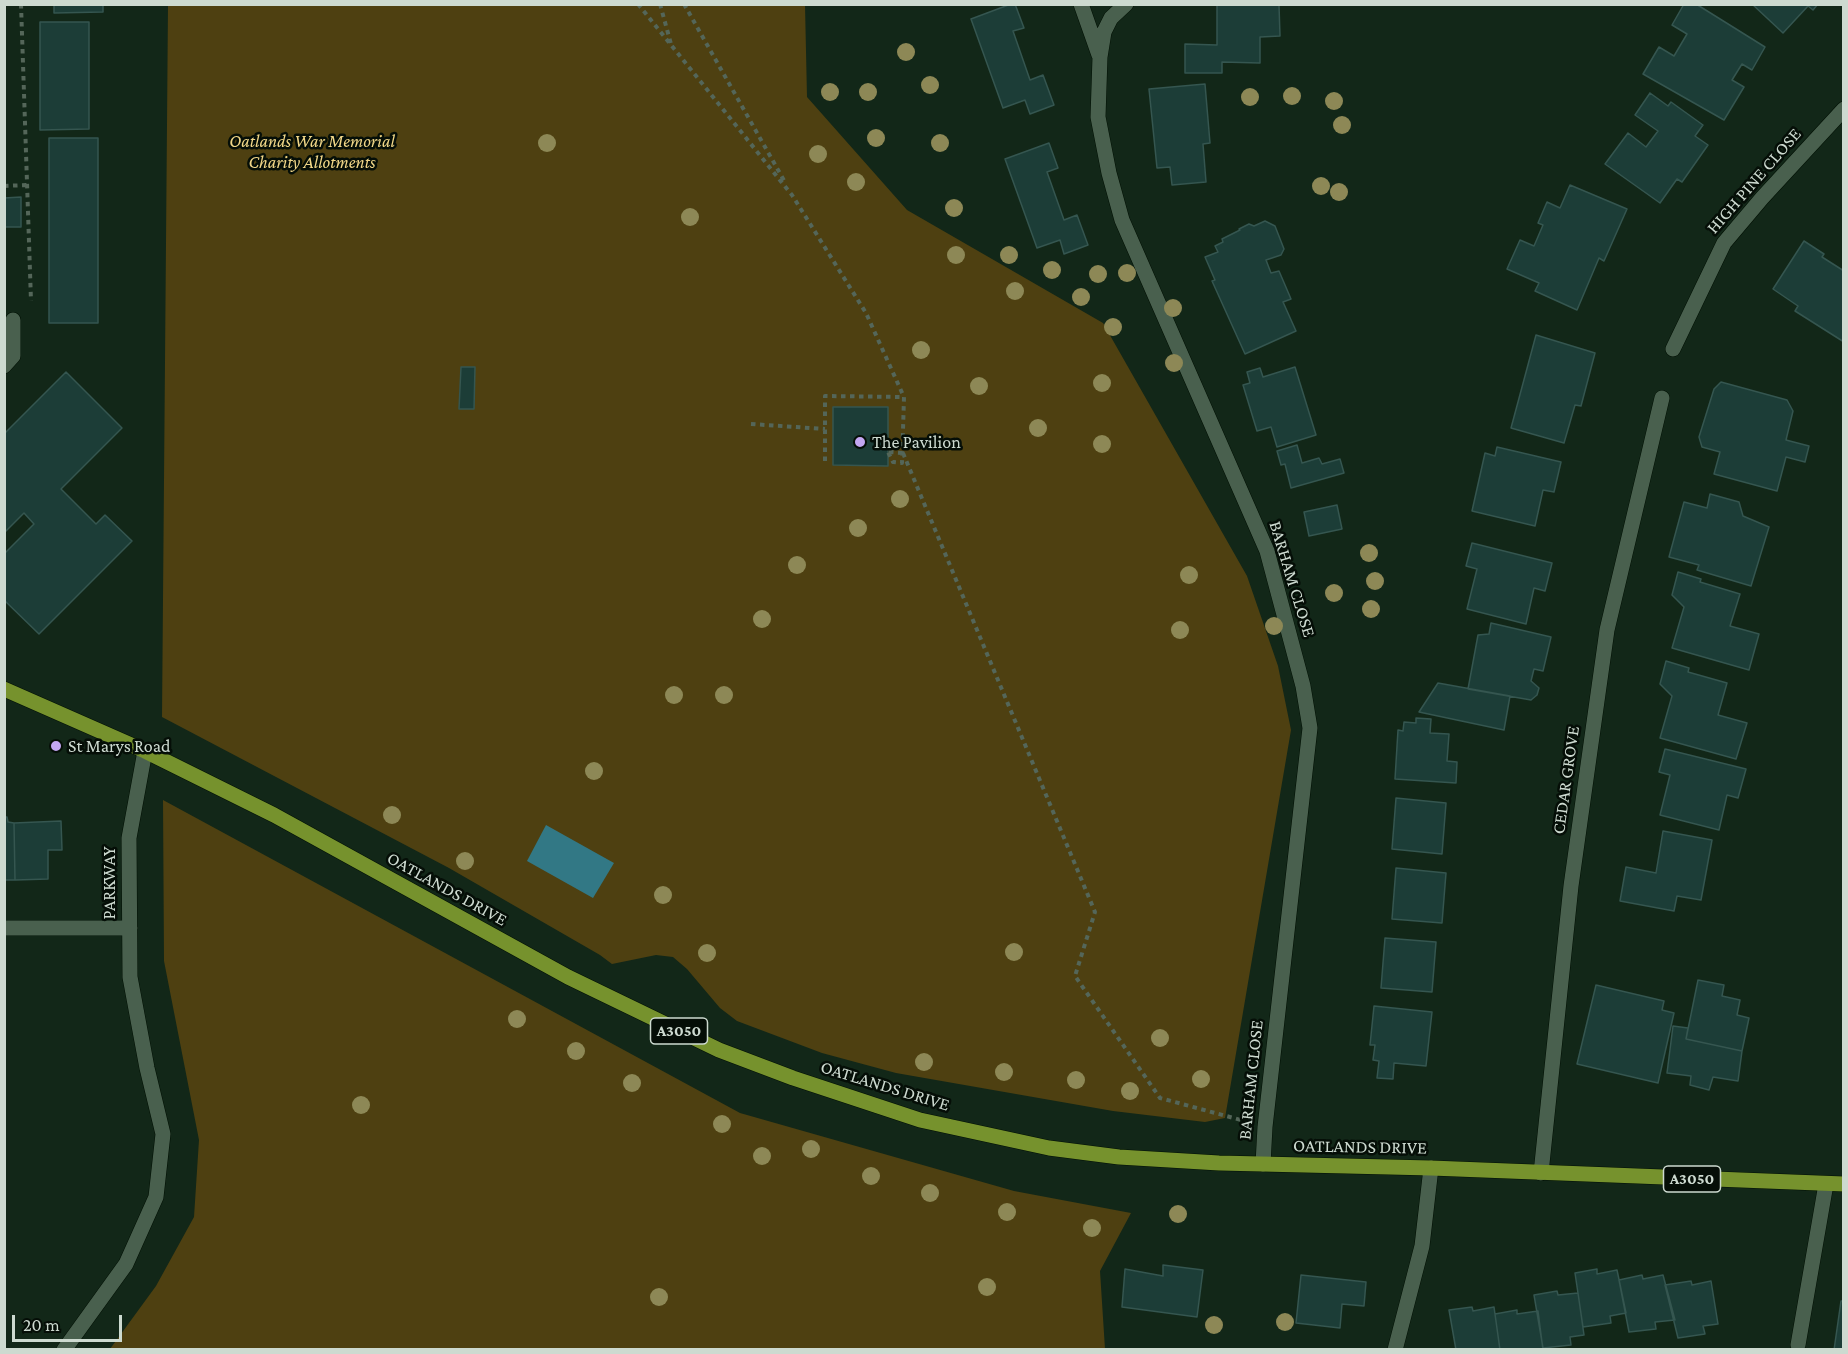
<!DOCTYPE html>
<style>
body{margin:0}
#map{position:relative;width:1848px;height:1354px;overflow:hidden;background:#122718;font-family:"Crimson Pro",serif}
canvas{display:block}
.frame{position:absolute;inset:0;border:6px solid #cddad0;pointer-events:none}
.scale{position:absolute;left:12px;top:1315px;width:110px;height:27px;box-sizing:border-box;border:3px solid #cddad0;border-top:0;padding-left:8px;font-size:18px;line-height:21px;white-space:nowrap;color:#cddad0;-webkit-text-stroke:4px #050e07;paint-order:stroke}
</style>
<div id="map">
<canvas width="1848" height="1354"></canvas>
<div class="frame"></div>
<div class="scale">20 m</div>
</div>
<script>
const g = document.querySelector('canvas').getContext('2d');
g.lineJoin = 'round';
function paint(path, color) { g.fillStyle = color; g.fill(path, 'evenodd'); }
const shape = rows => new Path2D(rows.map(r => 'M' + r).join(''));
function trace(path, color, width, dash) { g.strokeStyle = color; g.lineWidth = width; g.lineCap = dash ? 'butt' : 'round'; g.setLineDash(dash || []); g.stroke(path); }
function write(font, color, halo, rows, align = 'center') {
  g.font = font + ' "Crimson Pro",serif'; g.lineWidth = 5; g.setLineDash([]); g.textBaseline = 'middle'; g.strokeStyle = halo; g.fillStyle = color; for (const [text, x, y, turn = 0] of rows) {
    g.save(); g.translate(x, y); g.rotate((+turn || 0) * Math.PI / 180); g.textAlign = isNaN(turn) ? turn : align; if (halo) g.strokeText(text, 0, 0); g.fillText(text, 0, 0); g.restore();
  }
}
const green = shape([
 [168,5,805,5,807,97,907,210,1103,323,1247,576,1278,666,1291,730,1225,1118,1205,1122,1113,1111,896,1073,822,1053,737,1021,720,1008,687,969,673,957,656,955,612,964,600,955,449,868,162,717],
 [163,800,740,1113,1014,1191,1131,1213,1100,1271,1105,1349,110,1349,156,1286,194,1217,199,1140,164,961]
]);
const water = shape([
 [546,825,614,863,593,898,527,861]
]);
const building = shape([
 [54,4,103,4,103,12,54,13,54,4],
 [1011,4,1015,4,1024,28,1013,31,1030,80,1043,75,1054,105,1030,114,1025,100,1003,108,971,19,1011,4],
 [1217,4,1279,5,1280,36,1260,37,1260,63,1222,62,1222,73,1185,73,1185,44,1217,45,1217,4],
 [1684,4,1696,4,1765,47,1752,70,1742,64,1732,80,1744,87,1724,120,1643,74,1659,47,1674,56,1687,34,1672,25,1684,4],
 [1752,4,1818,4,1813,10,1808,6,1783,33,1752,4],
 [40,22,89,22,89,129,40,130,40,22],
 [1205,84,1210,143,1203,144,1206,182,1172,185,1170,167,1157,168,1149,89,1205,84],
 [1650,93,1668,106,1671,102,1703,125,1695,136,1708,145,1682,182,1677,179,1660,203,1605,164,1628,133,1646,147,1658,131,1635,115,1650,93],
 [49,138,98,138,98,323,49,323,49,138],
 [1049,143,1058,168,1047,172,1064,220,1077,215,1088,245,1064,254,1060,240,1037,248,1005,159,1049,143],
 [1570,185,1627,209,1604,261,1599,258,1577,310,1535,291,1539,283,1507,269,1520,240,1534,246,1543,225,1538,223,1547,202,1560,208,1570,185],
 [21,197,21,227,4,227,4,198,21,197],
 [1265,221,1275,226,1284,249,1281,255,1266,260,1271,273,1279,271,1291,299,1283,302,1296,331,1245,354,1212,281,1215,280,1205,257,1218,252,1215,246,1223,242,1222,239,1240,230,1239,229,1249,224,1254,226,1265,221],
 [1804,241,1824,254,1822,257,1844,271,1844,342,1795,311,1798,306,1773,289,1804,241],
 [1536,335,1595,353,1581,406,1575,405,1564,443,1511,428,1536,335],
 [461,367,475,367,474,409,459,409,461,367],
 [1295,367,1316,435,1277,447,1271,427,1257,431,1243,385,1250,383,1247,372,1260,368,1263,377,1295,367],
 [66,372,122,428,61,489,96,524,105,515,132,541,39,634,4,600,4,554,34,524,24,513,4,533,4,434,66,372],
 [1721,382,1787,400,1793,411,1786,440,1809,446,1805,462,1786,457,1777,491,1714,474,1720,452,1702,447,1699,437,1714,389,1721,382],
 [833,407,888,407,888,466,833,465,833,407],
 [1297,445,1302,463,1319,458,1322,464,1340,459,1344,473,1291,488,1285,464,1281,465,1277,451,1297,445],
 [1497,447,1561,462,1554,492,1543,490,1535,526,1472,511,1485,453,1495,456,1497,447],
 [1710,494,1739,502,1743,516,1769,527,1751,586,1697,570,1699,565,1669,557,1684,502,1707,508,1710,494],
 [1337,505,1342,529,1309,536,1304,512,1337,505],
 [1472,543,1552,563,1545,591,1534,588,1526,624,1467,609,1477,569,1466,566,1472,543],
 [1678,572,1701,579,1700,582,1740,594,1730,626,1759,634,1749,670,1672,648,1684,607,1672,595,1678,572],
 [1491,623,1551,637,1543,671,1534,669,1531,681,1539,688,1537,695,1531,700,1468,689,1478,635,1489,634,1491,623],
 [1666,661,1689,668,1688,672,1727,683,1718,715,1747,723,1736,759,1660,738,1672,696,1660,684,1666,661],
 [1438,683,1510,696,1504,730,1419,712,1438,683],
 [1416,718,1431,719,1430,733,1449,734,1447,761,1457,762,1456,783,1395,779,1398,730,1403,731,1404,722,1416,723,1416,718],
 [1665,749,1746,769,1738,798,1727,795,1719,830,1660,815,1670,775,1659,772,1665,749],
 [1396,798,1446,803,1442,854,1392,849,1396,798],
 [4,817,7,817,8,822,14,823,15,880,4,880,4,817],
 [61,821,62,850,48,850,48,879,15,880,14,823,61,821],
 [1663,831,1712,840,1701,900,1677,896,1674,911,1620,901,1626,867,1656,873,1663,831],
 [1396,868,1446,873,1442,923,1392,919,1396,868],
 [1385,938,1436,942,1432,992,1381,988,1385,938],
 [1698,980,1724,985,1722,996,1740,1000,1737,1015,1749,1018,1742,1051,1686,1039,1698,980],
 [1596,985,1664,1001,1662,1010,1674,1013,1658,1083,1577,1064,1596,985],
 [1374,1006,1432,1012,1426,1066,1394,1063,1393,1079,1377,1078,1379,1061,1373,1060,1375,1045,1370,1045,1374,1006],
 [1673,1026,1688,1028,1686,1039,1742,1051,1738,1081,1713,1077,1709,1090,1690,1085,1691,1076,1667,1073,1673,1026],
 [1163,1265,1203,1270,1197,1317,1122,1307,1125,1269,1163,1276,1163,1265],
 [1597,1269,1597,1274,1617,1270,1626,1313,1610,1316,1611,1323,1583,1327,1575,1273,1597,1269],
 [1301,1275,1366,1282,1364,1306,1342,1304,1340,1328,1296,1323,1301,1275],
 [1642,1275,1643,1279,1663,1275,1675,1320,1655,1322,1656,1329,1629,1332,1619,1280,1642,1275],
 [1691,1281,1692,1285,1711,1281,1718,1324,1703,1326,1705,1334,1678,1338,1665,1285,1691,1281],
 [1557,1291,1558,1295,1578,1293,1584,1335,1570,1337,1571,1345,1543,1348,1534,1295,1557,1291],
 [1841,1301,1844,1301,1844,1350,1834,1350,1841,1301],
 [1472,1307,1473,1311,1494,1307,1500,1350,1456,1350,1449,1310,1472,1307],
 [1517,1310,1517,1314,1538,1311,1543,1350,1500,1350,1495,1314,1517,1310]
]);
const path = shape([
 [21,4,31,301],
 [638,4,792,195,866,313,904,397,902,463,893,462,888,452],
 [660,4,671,44],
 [684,4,786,184],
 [4,186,27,185],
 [751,424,825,429],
 [889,452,903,453],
 [903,453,1095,912,1075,976,1160,1098,1241,1120],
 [825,461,825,396,904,397]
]);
const minor = shape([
 [1081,4,1099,55],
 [1126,4,1111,18,1104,32,1100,57,1098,117,1109,173,1122,220,1267,551,1303,686,1310,728,1265,1127,1263,1164],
 [1673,349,1724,243,1762,198,1844,109],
 [4,366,13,356,13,320],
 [4,928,130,928],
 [1541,1173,1571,886,1607,630,1662,398],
 [1798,1345,1826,1184],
 [64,1350,126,1264,156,1197,163,1134,147,1068,130,977,129,838,145,751],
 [1395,1350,1422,1246,1431,1168]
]);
const primary = shape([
 [4,689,145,751,274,815,568,977,719,1050,793,1078,920,1120,1049,1148,1119,1157,1219,1163,1431,1168,1844,1184]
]);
const trees = [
 [906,52],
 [930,85],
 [830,92],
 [868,92],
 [1292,96],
 [1250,97],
 [1334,101],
 [1342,125],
 [876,138],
 [547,143],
 [940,143],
 [818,154],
 [856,182],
 [1321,186],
 [1339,192],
 [954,208],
 [690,217],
 [956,255],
 [1009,255],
 [1052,270],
 [1127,273],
 [1098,274],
 [1015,291],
 [1081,297],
 [1173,308],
 [1113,327],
 [921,350],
 [1174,363],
 [1102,383],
 [979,386],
 [1038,428],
 [1102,444],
 [900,499],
 [858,528],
 [1369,553],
 [797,565],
 [1189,575],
 [1375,581],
 [1334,593],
 [1371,609],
 [762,619],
 [1274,626],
 [1180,630],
 [674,695],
 [724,695],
 [594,771],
 [392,815],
 [465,861],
 [663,895],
 [1014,952],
 [707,953],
 [517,1019],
 [1160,1038],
 [576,1051],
 [924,1062],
 [1004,1072],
 [1201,1079],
 [1076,1080],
 [632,1083],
 [1130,1091],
 [361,1105],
 [722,1124],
 [811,1149],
 [762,1156],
 [871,1176],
 [930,1193],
 [1007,1212],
 [1178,1214],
 [1092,1228],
 [987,1287],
 [659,1297],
 [1285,1322],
 [1214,1325]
];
const markers = [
 [860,442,6,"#c3a7f2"],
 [56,746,6,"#c3a7f2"]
];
const shields = [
 [679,1031,57],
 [1692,1179,57]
];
const shieldNames = [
 ["A3050",679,1031],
 ["A3050",1692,1179]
];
const parkNames = [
 ["Oatlands War Memorial",312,141],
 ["Charity Allotments",312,162]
];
const streetNames = [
 ["HIGH PINE CLOSE",1754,181,-49],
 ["BARHAM CLOSE",1292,579,73],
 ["CEDAR GROVE",1566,780,-82],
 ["PARKWAY",109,883,-90],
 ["OATLANDS DRIVE",447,889,29],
 ["BARHAM CLOSE",1251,1080,-84],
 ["OATLANDS DRIVE",885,1086,17],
 ["OATLANDS DRIVE",1360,1147,1]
];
const poiNames = [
 ["The Pavilion",872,442],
 ["St Marys Road",68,746]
];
paint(green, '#4e4011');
paint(water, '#327885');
paint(building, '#1c3d37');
trace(building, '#355650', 1.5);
trace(minor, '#001004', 16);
trace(primary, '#001004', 16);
trace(path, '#546659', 4, [4.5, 4.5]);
trace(minor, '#49604e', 15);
trace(primary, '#76922d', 15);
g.fillStyle = '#8d8856';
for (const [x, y] of trees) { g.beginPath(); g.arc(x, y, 9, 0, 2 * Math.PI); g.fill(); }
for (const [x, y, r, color] of markers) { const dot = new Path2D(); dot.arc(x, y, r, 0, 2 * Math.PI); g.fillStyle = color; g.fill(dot); trace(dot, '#050e07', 2); }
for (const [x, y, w] of shields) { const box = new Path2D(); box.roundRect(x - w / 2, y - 13, w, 26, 4.5); g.fillStyle = '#050e07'; g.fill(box); trace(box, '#cddad0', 1.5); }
write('bold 16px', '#cddad0', null, shieldNames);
write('italic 18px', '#f1d788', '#050e07', parkNames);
write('18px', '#cddad0', '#050e07', streetNames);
write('18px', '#cddad0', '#050e07', poiNames, 'left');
</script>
